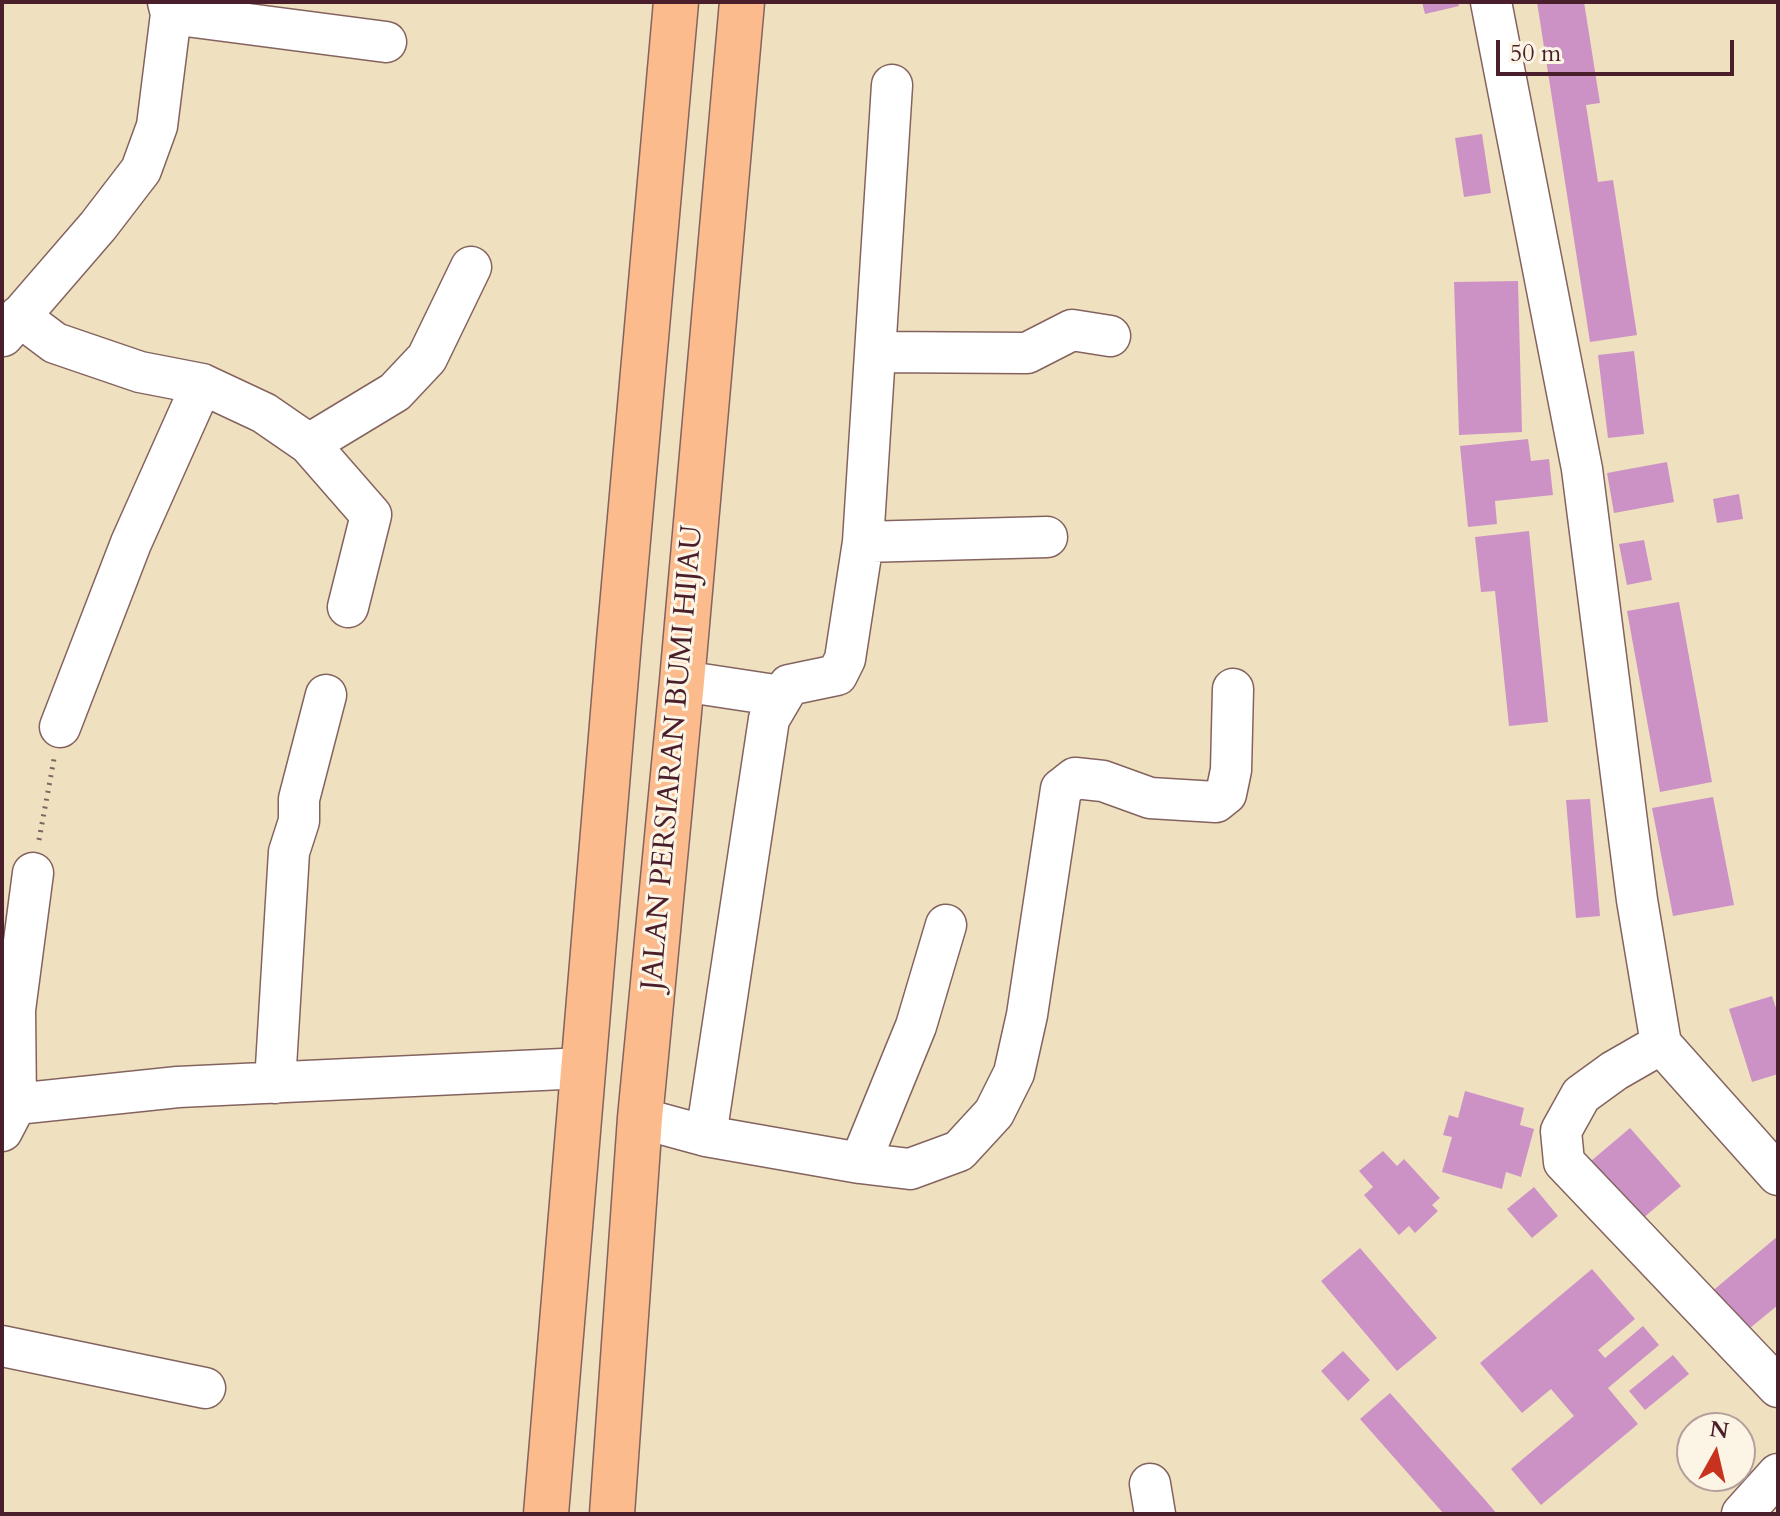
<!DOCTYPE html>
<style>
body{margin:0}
#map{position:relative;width:1780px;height:1516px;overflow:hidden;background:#efe0bf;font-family:Cardo,serif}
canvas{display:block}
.frame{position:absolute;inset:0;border:4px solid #4a1f2b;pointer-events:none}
.north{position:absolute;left:1676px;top:1412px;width:80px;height:80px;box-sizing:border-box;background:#fcf5e5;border:2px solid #b59f9b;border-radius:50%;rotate:8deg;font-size:22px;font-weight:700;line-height:32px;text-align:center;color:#4a1f2b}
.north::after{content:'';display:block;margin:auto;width:28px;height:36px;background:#c8321e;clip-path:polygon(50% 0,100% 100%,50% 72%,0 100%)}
.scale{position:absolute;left:1496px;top:40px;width:238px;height:36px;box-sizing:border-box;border:4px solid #4a1f2b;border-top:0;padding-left:10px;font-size:24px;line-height:28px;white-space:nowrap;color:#4a1f2b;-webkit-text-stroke:6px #fcf5e5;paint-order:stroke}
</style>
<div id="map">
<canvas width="1780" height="1516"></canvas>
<div class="frame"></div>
<div class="north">N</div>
<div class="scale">50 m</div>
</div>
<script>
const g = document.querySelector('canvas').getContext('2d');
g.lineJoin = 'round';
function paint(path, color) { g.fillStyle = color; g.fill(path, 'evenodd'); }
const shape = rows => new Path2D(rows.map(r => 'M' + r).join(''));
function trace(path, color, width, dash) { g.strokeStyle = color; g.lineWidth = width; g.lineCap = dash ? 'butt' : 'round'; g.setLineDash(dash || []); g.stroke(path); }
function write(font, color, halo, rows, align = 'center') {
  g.font = font + ' Cardo,serif'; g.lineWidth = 6; g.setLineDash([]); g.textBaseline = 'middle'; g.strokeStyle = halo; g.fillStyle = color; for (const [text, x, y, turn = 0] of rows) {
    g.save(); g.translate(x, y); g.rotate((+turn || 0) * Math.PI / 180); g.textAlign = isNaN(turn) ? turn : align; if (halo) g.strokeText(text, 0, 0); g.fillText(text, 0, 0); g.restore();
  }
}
const building = shape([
 [1422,2,1458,2,1459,6,1425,14],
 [1537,2,1584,2,1600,103,1586,105,1598,182,1613,180,1637,335,1590,342],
 [1482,134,1491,193,1464,197,1455,138],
 [1518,281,1522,432,1459,435,1454,282],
 [1634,351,1644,434,1608,438,1598,355],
 [1528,439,1531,461,1549,459,1553,495,1495,501,1497,524,1468,527,1460,446],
 [1667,462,1674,502,1614,513,1607,473],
 [1739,494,1743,519,1717,523,1713,499],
 [1529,531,1548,722,1509,726,1495,591,1481,592,1475,537],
 [1644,540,1652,580,1627,585,1619,544],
 [1679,602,1712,782,1660,792,1627,611],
 [1713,797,1734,905,1673,916,1652,808],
 [1590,799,1600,916,1576,918,1566,800],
 [1772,996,1778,1014,1778,1074,1752,1082,1729,1009],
 [1465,1091,1524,1108,1520,1125,1534,1129,1521,1177,1506,1172,1502,1189,1442,1172,1452,1137,1443,1135,1449,1115,1458,1118],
 [1630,1128,1681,1186,1642,1219,1591,1161],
 [1383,1151,1397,1166,1404,1159,1440,1198,1432,1205,1438,1211,1415,1233,1409,1226,1399,1235,1364,1195,1373,1187,1359,1171],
 [1534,1187,1558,1216,1532,1238,1507,1209],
 [1778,1236,1778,1305,1744,1333,1710,1293],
 [1360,1248,1437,1338,1397,1371,1321,1281],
 [1592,1269,1635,1319,1598,1350,1605,1358,1643,1326,1659,1345,1608,1388,1638,1424,1541,1505,1511,1469,1574,1416,1551,1389,1522,1413,1480,1363],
 [1343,1351,1370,1380,1348,1401,1321,1371],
 [1673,1355,1689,1374,1645,1410,1629,1391],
 [1390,1393,1486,1501,1497,1514,1444,1514,1360,1419]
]);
const path = shape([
 [39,840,54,759]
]);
const minor = shape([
 [1491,2,1582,469,1637,900,1661,1044,1778,1175],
 [171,14,386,42],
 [19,316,55,343,140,372,202,384,264,413,309,444,371,515,348,607],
 [3,336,98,226,141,170,157,126,171,14,168,2],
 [876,352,1027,353,1072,330,1110,336],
 [309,444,395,392,427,358,471,267],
 [863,542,1047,537],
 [682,681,781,696],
 [60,727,131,543,202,384],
 [1661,1044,1614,1071,1581,1095,1561,1131,1564,1162,1778,1387],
 [275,1083,289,852,299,821,299,799,326,695],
 [16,1104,178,1087,584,1068],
 [640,1118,706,1136,860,1163,910,1169,959,1151,994,1113,1014,1073,1027,1015,1061,789,1075,778,1103,781,1150,798,1216,802,1226,794,1231,770,1233,689],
 [2,1131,16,1104,15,1010,33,873],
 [706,1136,769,719,789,685,837,675,845,659,863,542,892,85],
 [860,1163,916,1026,946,925],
 [2,1346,205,1388],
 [1150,1484,1155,1514],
 [1742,1514,1778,1474]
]);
const major = shape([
 [546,1514,619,641,676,2],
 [612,1514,640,1118,682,681,742,2]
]);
const streetNames = [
 ["JALAN PERSIARAN BUMI HIJAU",674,758,-85]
];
paint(building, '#cc92c6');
trace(minor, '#84635f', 43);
trace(major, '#84635f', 47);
trace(path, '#84635f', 5, [2, 6]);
trace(minor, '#fff', 40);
trace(major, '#fbbb8c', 44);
write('30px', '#4a1f2b', '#fcf5e5', streetNames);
</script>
